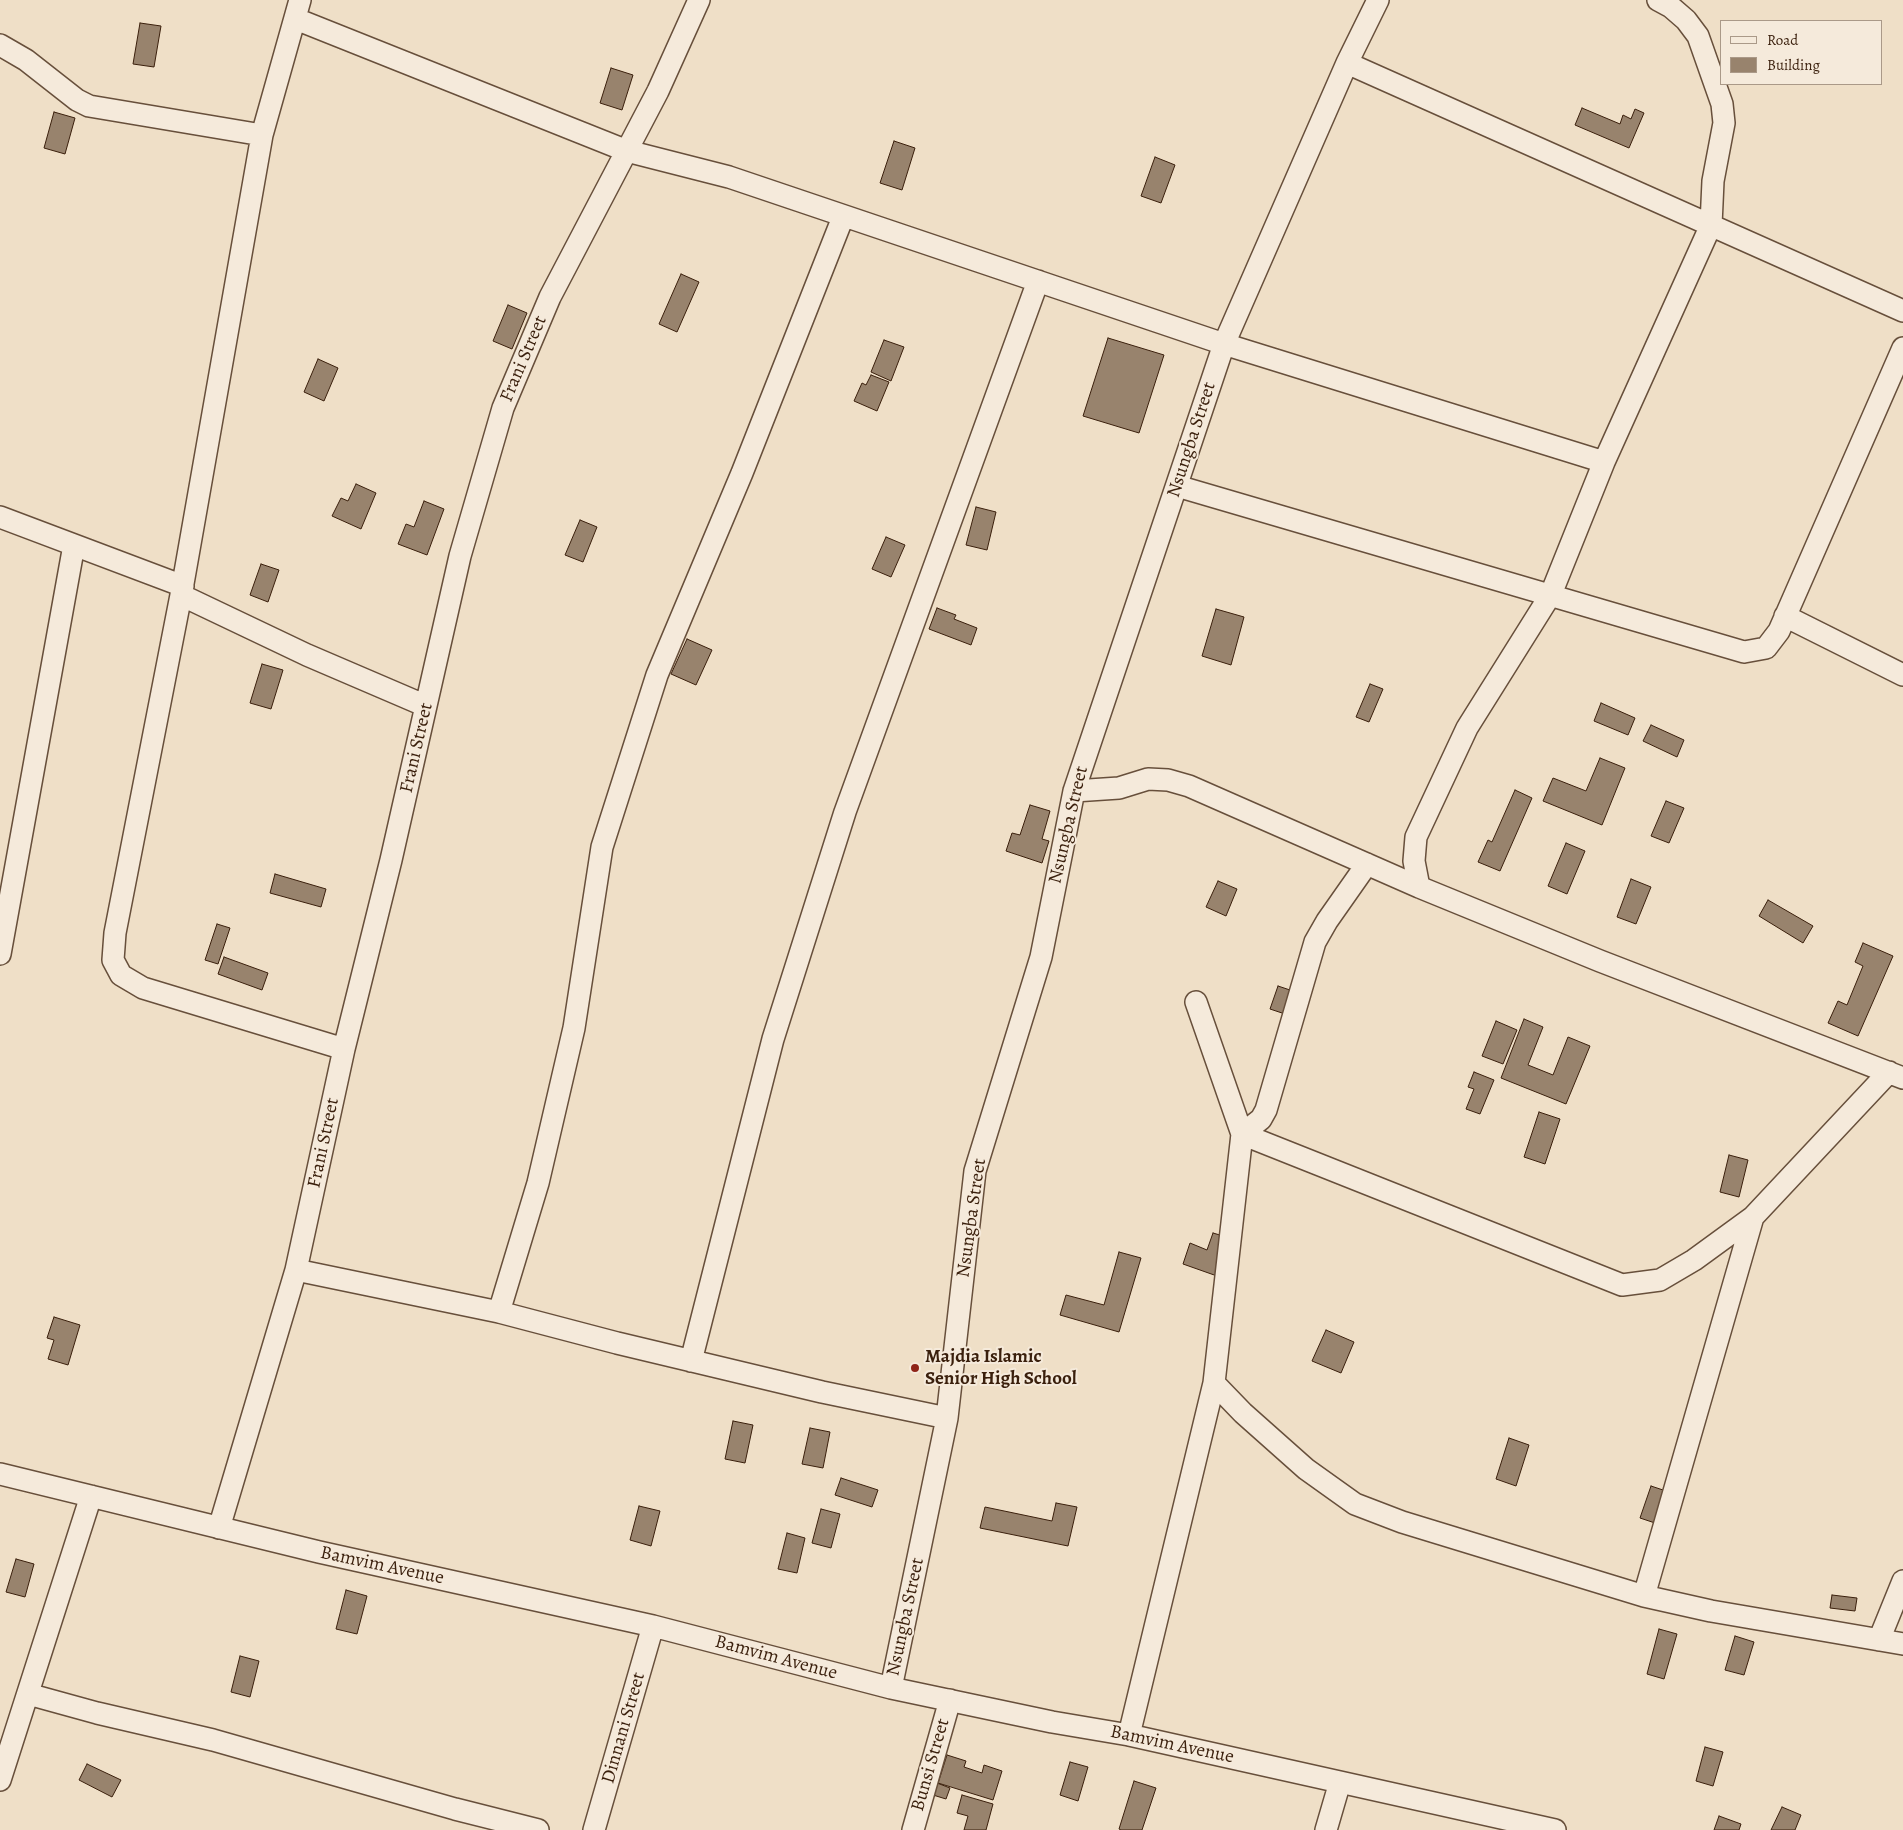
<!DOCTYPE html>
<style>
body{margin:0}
#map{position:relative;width:1903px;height:1830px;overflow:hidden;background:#efdfc7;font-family:Alegreya,serif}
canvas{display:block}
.legend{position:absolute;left:1720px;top:20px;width:162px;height:65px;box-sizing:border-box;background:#f5eadb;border:1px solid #a98;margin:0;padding:6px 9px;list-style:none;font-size:15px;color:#3a1f0c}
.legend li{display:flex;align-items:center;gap:10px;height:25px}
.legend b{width:25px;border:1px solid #a98}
</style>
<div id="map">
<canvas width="1903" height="1830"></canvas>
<ul class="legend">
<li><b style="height:6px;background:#f5eadb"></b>Road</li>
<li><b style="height:14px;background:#98836d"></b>Building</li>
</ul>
</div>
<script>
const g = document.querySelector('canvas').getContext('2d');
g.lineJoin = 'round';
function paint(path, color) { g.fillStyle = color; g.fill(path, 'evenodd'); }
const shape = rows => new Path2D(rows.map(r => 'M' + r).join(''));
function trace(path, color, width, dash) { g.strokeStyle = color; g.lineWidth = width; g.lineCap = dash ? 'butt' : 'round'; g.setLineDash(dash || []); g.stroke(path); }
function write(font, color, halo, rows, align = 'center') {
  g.font = font + ' Alegreya,serif'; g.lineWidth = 4; g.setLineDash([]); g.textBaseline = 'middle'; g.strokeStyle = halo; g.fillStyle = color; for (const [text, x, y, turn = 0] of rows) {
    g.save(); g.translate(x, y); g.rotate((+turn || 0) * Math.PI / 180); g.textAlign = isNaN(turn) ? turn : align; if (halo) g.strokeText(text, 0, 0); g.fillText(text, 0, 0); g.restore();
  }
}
const building = shape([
 [140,23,161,26,154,67,133,64,140,23],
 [611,68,633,75,622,110,600,103,611,68],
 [1582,108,1620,124,1623,115,1631,119,1635,109,1644,113,1629,148,1575,125,1582,108],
 [54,112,75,118,65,154,44,148,54,112],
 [894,141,915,148,902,190,880,183,894,141],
 [1155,157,1175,165,1161,203,1141,196,1155,157],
 [681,274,699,282,677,332,659,324,681,274],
 [508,305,527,313,512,349,493,341,508,305],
 [1108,338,1164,355,1139,433,1083,416,1108,338],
 [884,340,904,347,891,381,871,372,884,340],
 [318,359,338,368,324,401,304,392,318,359],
 [871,375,889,382,877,411,854,401,862,383,866,385,871,375],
 [356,484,376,493,361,529,332,516,341,498,348,501,356,484],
 [424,501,444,509,427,555,398,544,406,524,414,527,424,501],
 [976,507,996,512,987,550,966,545,976,507],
 [580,520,597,527,583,562,565,555,580,520],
 [886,537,905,545,891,577,872,569,886,537],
 [261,564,279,570,268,602,250,595,261,564],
 [937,608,956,615,954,619,977,628,971,645,929,629,937,608],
 [1216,609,1244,617,1231,665,1202,656,1216,609],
 [687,639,712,650,696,685,671,674,687,639],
 [262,664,283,670,271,709,250,703,262,664],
 [1370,684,1383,689,1369,722,1356,717,1370,684],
 [1601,703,1635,718,1628,735,1594,721,1601,703],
 [1651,725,1684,740,1677,757,1643,741,1651,725],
 [1600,758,1625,768,1602,825,1543,801,1553,778,1586,791,1600,758],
 [1515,790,1532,798,1500,871,1478,862,1488,840,1492,842,1515,790],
 [1666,801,1684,808,1669,843,1651,836,1666,801],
 [1030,805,1050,811,1042,839,1049,841,1042,863,1006,851,1012,833,1020,835,1030,805],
 [1566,843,1585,851,1567,894,1548,886,1566,843],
 [275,874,326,889,321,907,270,893,275,874],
 [1631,879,1651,887,1636,924,1617,917,1631,879],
 [1218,881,1237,889,1226,916,1206,907,1218,881],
 [1768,900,1813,926,1803,943,1759,916,1768,900],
 [217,924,230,928,218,964,205,960,217,924],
 [1863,943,1893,956,1858,1036,1828,1023,1838,1001,1847,1005,1863,966,1855,962,1863,943],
 [224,957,268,973,262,990,218,974,224,957],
 [1278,986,1293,991,1285,1014,1270,1009,1278,986],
 [1524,1019,1543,1027,1528,1065,1553,1075,1568,1037,1590,1046,1566,1104,1501,1078,1524,1019],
 [1496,1021,1517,1030,1503,1064,1482,1056,1496,1021],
 [1474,1072,1494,1080,1480,1114,1466,1109,1474,1089,1468,1087,1474,1072],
 [1539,1112,1560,1119,1545,1164,1524,1157,1539,1112],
 [1729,1155,1748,1160,1739,1197,1720,1192,1729,1155],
 [1213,1233,1230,1238,1217,1276,1183,1264,1190,1243,1207,1250,1213,1233],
 [1119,1252,1141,1258,1119,1332,1060,1315,1066,1295,1104,1305,1119,1252],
 [54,1317,80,1325,68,1365,48,1359,54,1340,47,1338,54,1317],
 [1326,1330,1354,1342,1341,1373,1312,1361,1326,1330],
 [733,1421,753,1425,745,1463,725,1459,733,1421],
 [810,1428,830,1432,823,1468,802,1464,810,1428],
 [1509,1438,1529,1445,1516,1486,1496,1479,1509,1438],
 [841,1478,878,1490,872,1507,835,1495,841,1478],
 [1651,1486,1669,1492,1658,1524,1640,1518,1651,1486],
 [1056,1503,1077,1507,1068,1546,980,1528,985,1507,1052,1521,1056,1503],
 [639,1506,660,1511,651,1546,630,1540,639,1506],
 [821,1509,840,1514,831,1548,812,1543,821,1509],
 [787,1533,805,1538,797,1573,778,1569,787,1533],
 [16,1559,34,1564,25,1597,6,1592,16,1559],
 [346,1590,367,1596,357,1634,336,1629,346,1590],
 [1832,1595,1857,1598,1855,1611,1830,1608,1832,1595],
 [1659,1629,1677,1634,1664,1679,1647,1674,1659,1629],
 [1735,1636,1754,1642,1744,1675,1725,1670,1735,1636],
 [240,1656,259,1661,250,1697,231,1692,240,1656],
 [1705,1747,1723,1752,1713,1786,1696,1781,1705,1747],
 [947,1755,966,1761,964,1767,982,1773,984,1765,1002,1771,993,1800,938,1783,947,1755],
 [1070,1762,1088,1767,1078,1801,1060,1795,1070,1762],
 [87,1764,121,1780,112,1797,79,1780,87,1764],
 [1134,1781,1156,1788,1142,1830,1121,1830,1119,1829,1134,1781],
 [937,1783,950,1788,946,1799,933,1795,937,1783],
 [962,1795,993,1804,986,1830,964,1830,968,1816,957,1813,962,1795],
 [1782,1807,1801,1815,1795,1830,1771,1830,1782,1807],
 [1719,1816,1741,1824,1739,1830,1714,1830,1719,1816]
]);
const minor = shape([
 [300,0,262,135,181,595,115,933,113,960,121,975,143,988,344,1049],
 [296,19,627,151,729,177,1224,344,1604,462],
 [0,45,26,60,77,100,89,106,262,135],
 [1347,63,1903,311],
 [1177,486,1744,652,1766,648,1779,631,1903,348],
 [0,517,183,586],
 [181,595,307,655,426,706],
 [1785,616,1903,675],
 [1074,791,1119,788,1148,779,1168,780,1189,786,1419,887,1600,961,1903,1078],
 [1419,887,1414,861,1416,837,1467,728,1551,594,1604,462,1711,225,1713,181,1724,123,1722,104,1698,36,1686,20,1671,7,1658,0],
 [0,954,74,545],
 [1196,1002,1242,1134,1622,1285,1660,1280,1694,1260,1753,1217],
 [296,1270,499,1312,617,1343,822,1392,947,1418],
 [499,1312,538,1183,574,1028,602,847,657,675,742,473,843,217],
 [691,1361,773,1039,845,812,1038,281],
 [1214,1383,1243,1413,1306,1469,1355,1504,1402,1522,1644,1596,1711,1611,1903,1644],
 [0,1474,319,1552,653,1626,891,1688,1052,1722,1129,1735,1555,1830],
 [219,1528,296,1270,344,1049,391,860,460,556,503,408,550,297,658,91,699,0],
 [1644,1596,1753,1217,1889,1072],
 [1879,1640,1903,1581],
 [891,1688,947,1418,975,1171,1041,957,1074,791,1224,344,1347,63,1378,0],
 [28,1694,97,1713,213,1740,455,1809,538,1830],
 [1129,1735,1214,1383,1242,1134,1261,1119,1266,1110,1315,942,1327,921,1367,864],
 [0,1780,91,1496],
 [594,1830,653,1626],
 [913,1830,950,1700],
 [1326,1830,1340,1782]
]);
const markers = [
 [915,1368,5,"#8f2418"]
];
const streetNames = [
 ["Frani Street",524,359,-67],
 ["Nsungba Street",1192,440,-72],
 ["Frani Street",417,748,-77],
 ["Nsungba Street",1069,825,-77],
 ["Frani Street",324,1143,-78],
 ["Nsungba Street",972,1218,-82],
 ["Bamvim Avenue",382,1566,12],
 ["Nsungba Street",906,1617,-78],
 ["Bamvim Avenue",776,1658,15],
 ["Dinnani Street",624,1728,-74],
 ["Bamvim Avenue",1172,1745,12],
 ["Bunsi Street",931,1765,-74]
];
const poiNames = [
 ["Majdia Islamic",925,1357],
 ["Senior High School",925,1379]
];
paint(building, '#98836d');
trace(building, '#3a1f0c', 1);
trace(minor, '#674f3b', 24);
trace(minor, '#f5eadb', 21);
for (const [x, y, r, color] of markers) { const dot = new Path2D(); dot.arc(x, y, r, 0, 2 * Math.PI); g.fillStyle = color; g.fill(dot); trace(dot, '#f5eadb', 2); }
write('19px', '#3a1f0c', '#f5eadb', streetNames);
write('bold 19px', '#3a1f0c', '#f5eadb', poiNames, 'left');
</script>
